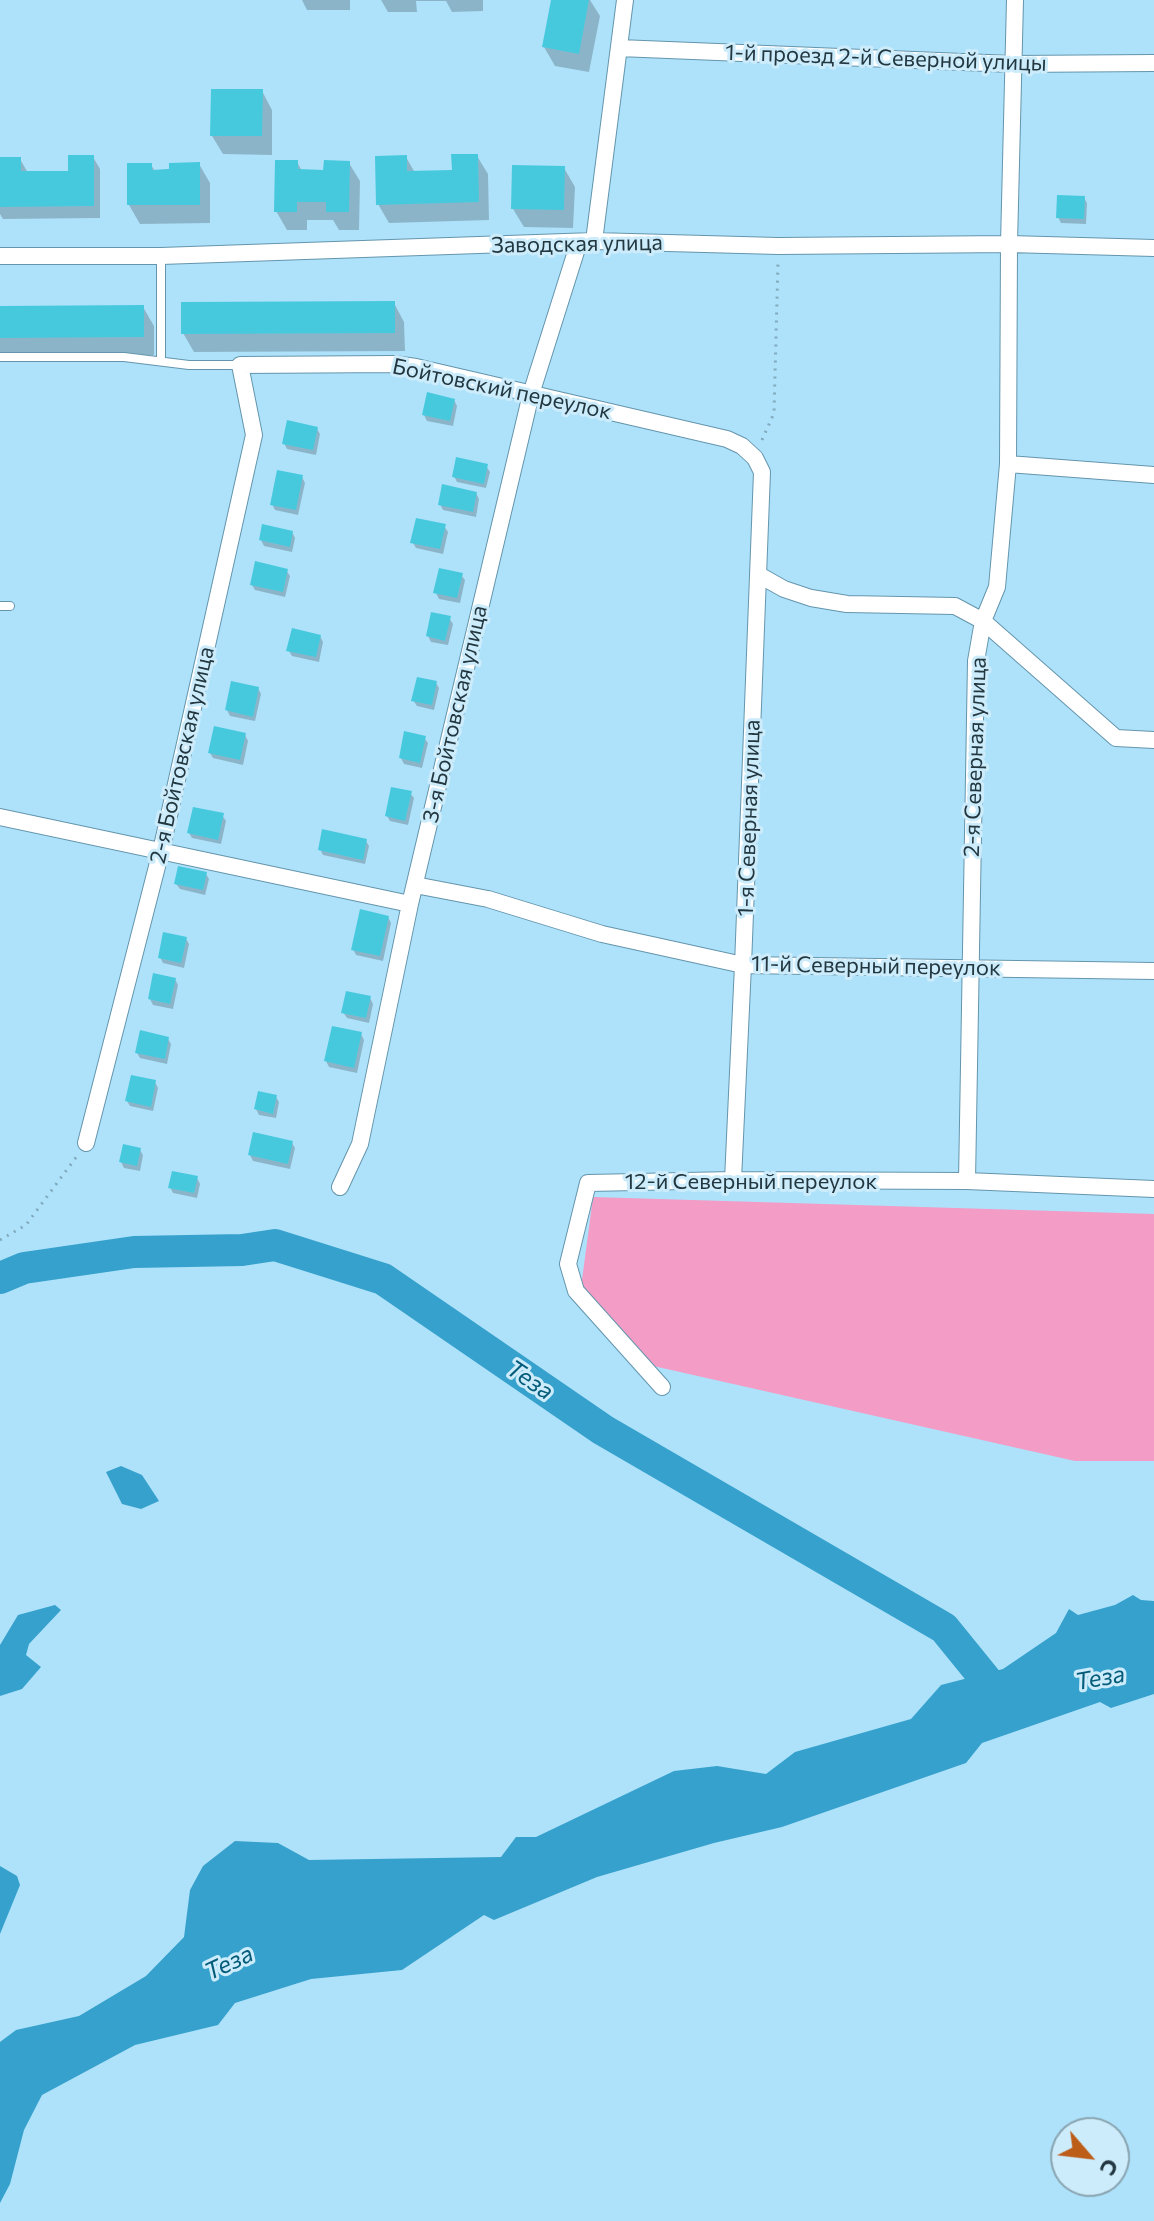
<!DOCTYPE html>
<meta charset="utf-8">
<style>
body{margin:0}
#map{position:relative;width:1154px;height:2221px;overflow:hidden;background:#aee2fb;font-family:Commissioner,sans-serif}
canvas{display:block}
.north{position:absolute;left:1050px;top:2117px;width:80px;height:80px;box-sizing:border-box;background:#cdecfb;border:2px solid #89a4b0;border-radius:50%;rotate:118deg;font-size:22px;font-weight:700;line-height:32px;text-align:center;color:#223740}
.north::after{content:'';display:block;margin:auto;width:28px;height:36px;background:#bd5d1a;clip-path:polygon(50% 0,100% 100%,50% 72%,0 100%)}
</style>
<div id="map">
<canvas width="1154" height="2221"></canvas>
<div class="north">С</div>
</div>
<script>
const g = document.querySelector('canvas').getContext('2d');
g.lineJoin = 'round';
function paint(path, color) { g.fillStyle = color; g.fill(path, 'evenodd'); }
const shape = rows => new Path2D(rows.map(r => 'M' + r).join(''));
function trace(path, color, width, dash) { g.strokeStyle = color; g.lineWidth = width; g.lineCap = dash ? 'butt' : 'round'; g.setLineDash(dash || []); g.stroke(path); }
function write(font, color, halo, rows, align = 'center') {
  g.font = font + ' Commissioner,sans-serif'; g.lineWidth = 6; g.setLineDash([]); g.textBaseline = 'middle'; g.strokeStyle = halo; g.fillStyle = color; for (const [text, x, y, turn = 0] of rows) {
    g.save(); g.translate(x, y); g.rotate((+turn || 0) * Math.PI / 180); g.textAlign = isNaN(turn) ? turn : align; if (halo) g.strokeText(text, 0, 0); g.fillText(text, 0, 0); g.restore();
  }
}
const green = shape([
 [593,1197,1154,1214,1154,1461,1075,1461,640,1363,580,1295]
]);
const water = shape([
 [121,1466,142,1475,159,1501,141,1509,122,1504,106,1472],
 [1133,1595,1141,1600,1154,1601,1154,1694,1111,1708,1100,1702,982,1743,966,1763,782,1827,714,1843,597,1877,494,1920,484,1915,402,1970,311,1979,235,2003,218,2025,135,2045,42,2095,24,2130,10,2184,0,2203,0,2042,16,2030,79,2016,146,1976,184,1937,190,1890,203,1866,235,1841,278,1843,309,1860,501,1857,516,1837,536,1837,674,1771,717,1766,766,1774,795,1752,911,1719,941,1685,1003,1669,1056,1633,1069,1609,1078,1615,1115,1605],
 [55,1605,61,1610,29,1644,26,1655,41,1667,22,1689,0,1696,0,1645,18,1615],
 [0,1866,17,1876,20,1885,0,1934]
]);
const shadow = shape([
 [302,0,350,0,350,10,307,10],
 [381,0,483,0,483,11,452,12,446,1,416,1,417,12,388,12],
 [553,0,590,0,600,16,589,72,555,66,544,47],
 [262,91,272,110,272,155,223,154,212,136],
 [477,156,488,174,489,220,389,223,378,204,406,157,415,173,454,172],
 [93,157,100,169,100,218,3,219,0,214,0,159,20,159,28,173,70,173],
 [297,162,302,171,325,172,349,163,360,181,359,230,339,230,333,220,307,220,307,230,287,230,276,211],
 [199,164,210,183,210,223,140,224,129,205,151,165,155,171],
 [564,168,575,187,573,228,524,227,513,209],
 [1084,198,1087,203,1086,224,1061,223,1058,217],
 [394,303,404,322,405,351,194,352,183,333],
 [143,307,154,326,154,355,0,356,0,308],
 [454,400,457,406,453,426,427,421,424,415],
 [317,429,320,434,316,455,287,449,284,443],
 [486,466,490,472,486,488,457,482,454,476],
 [302,477,305,483,298,515,275,510,272,504],
 [476,493,479,499,476,517,443,510,440,504],
 [444,526,448,532,443,554,416,548,413,543],
 [292,532,295,538,292,552,264,546,261,540],
 [286,570,290,576,285,597,255,590,252,585],
 [461,575,465,580,460,603,439,599,436,593],
 [449,618,453,624,448,645,431,642,428,636],
 [320,636,323,642,319,662,292,656,289,651],
 [436,683,439,688,434,710,417,706,413,700],
 [258,688,261,694,255,721,230,716,227,710],
 [245,735,248,741,243,765,213,758,210,753],
 [424,738,428,743,422,768,404,764,401,758],
 [410,793,414,798,408,825,390,821,387,816],
 [222,815,226,821,221,844,192,838,189,833],
 [366,841,369,846,365,864,323,855,320,849],
 [206,874,209,879,205,895,180,889,176,884],
 [388,917,391,923,383,961,356,955,353,949],
 [186,939,189,944,184,968,163,963,160,957],
 [175,979,178,985,173,1009,153,1005,150,999],
 [370,998,373,1004,369,1023,347,1018,343,1012],
 [361,1034,364,1040,357,1073,329,1067,326,1061],
 [168,1039,171,1044,167,1064,140,1058,137,1053],
 [155,1082,158,1088,153,1111,130,1106,127,1101],
 [276,1097,279,1102,276,1118,259,1115,256,1109],
 [292,1143,295,1148,290,1169,253,1161,250,1155],
 [140,1150,143,1155,140,1171,124,1168,121,1162],
 [197,1178,200,1184,197,1198,173,1193,170,1187]
]);
const river = shape([
 [0,1278,24,1268,134,1252,242,1250,275,1245,383,1279,603,1430,944,1628,1000,1697]
]);
const building = shape([
 [551,0,589,0,579,54,542,47],
 [211,89,263,89,262,136,210,136],
 [451,154,478,154,479,202,376,205,375,156,407,155,407,171,452,170],
 [68,155,94,155,94,206,0,207,0,157,21,157,21,171,68,171],
 [275,160,298,160,298,169,323,170,324,160,350,161,349,212,326,212,326,202,297,202,297,212,274,212],
 [200,162,200,205,127,205,127,163,152,163,152,170,169,169,169,163],
 [512,165,565,166,564,210,511,209],
 [1057,195,1085,196,1084,219,1056,218],
 [395,301,395,333,181,334,181,302],
 [144,305,144,337,0,338,0,306],
 [427,392,455,399,450,421,422,415],
 [287,420,318,427,313,450,282,444],
 [456,457,488,464,484,484,452,477],
 [277,470,303,475,296,510,270,505],
 [442,484,477,492,473,512,438,505],
 [416,518,446,524,440,549,410,543],
 [262,524,293,531,290,547,259,540],
 [255,561,288,569,283,592,250,585],
 [439,568,463,573,457,598,433,593],
 [431,612,451,616,445,641,426,636],
 [292,628,321,635,316,657,286,651],
 [417,677,437,681,432,705,411,701],
 [231,681,259,687,253,717,225,710],
 [214,726,246,733,240,760,208,753],
 [404,731,426,736,420,763,399,758],
 [391,787,412,791,405,821,385,816],
 [193,807,224,813,218,840,187,833],
 [322,829,367,839,363,860,318,850],
 [178,866,207,872,203,890,174,884],
 [360,909,389,916,380,956,351,950],
 [163,932,187,937,181,963,158,958],
 [153,973,176,978,170,1004,148,999],
 [346,991,371,996,366,1018,341,1013],
 [332,1026,362,1032,354,1068,324,1061],
 [140,1030,169,1037,165,1059,135,1053],
 [131,1075,156,1080,151,1107,125,1101],
 [258,1091,277,1095,273,1114,254,1109],
 [253,1132,293,1141,288,1164,248,1155],
 [123,1144,141,1148,137,1166,119,1162],
 [172,1171,198,1176,194,1193,168,1188]
]);
const path = shape([
 [762,440,774,413,778,262],
 [0,1240,26,1225,77,1156]
]);
const service = shape([
 [161,257,161,361],
 [0,357,124,357,189,365,240,365],
 [0,606,10,606]
]);
const minor = shape([
 [619,48,1012,64,1154,63],
 [594,241,625,0],
 [0,256,161,256,594,241,778,246,1009,244,1154,248],
 [1008,464,1154,475],
 [759,575,784,589,811,598,847,604,955,606,983,621,1116,738,1154,740],
 [0,817,410,904],
 [415,885,488,899,602,934,743,965,1154,971],
 [86,1143,161,851,254,435,240,365,394,364,416,367,727,439,742,446,755,458,762,472,743,965,733,1180],
 [967,1181,976,661,983,621,997,587,1008,464,1009,244,1015,0],
 [340,1187,360,1144,410,904,531,394,579,242],
 [662,1387,576,1291,568,1264,588,1183,733,1180,967,1181,1154,1189]
]);
const streetNames = [
 ["1-й проезд 2-й Северной улицы",886,58,2],
 ["Заводская улица",577,244,-1],
 ["Бойтовский переулок",502,389,12],
 ["3-я Бойтовская улица",455,714,-77],
 ["2-я Бойтовская улица",182,755,-77],
 ["2-я Северная улица",975,757,-88],
 ["1-я Северная улица",749,818,-88],
 ["11-й Северный переулок",876,966,1],
 ["12-й Северный переулок",751,1182]
];
const waterNames = [
 ["Теза",530,1380,34],
 ["Теза",1100,1678,-10],
 ["Теза",229,1963,-25]
];
paint(green, '#f29cc6');
paint(water, '#36a1cc');
paint(shadow, '#0003');
trace(river, '#36a1cc', 32);
paint(building, '#47c9dd');
trace(service, '#6495ac', 10);
trace(minor, '#6495ac', 18);
trace(path, '#80aabd', 3, [2, 6]);
trace(service, '#fff', 8);
trace(minor, '#fff', 16);
write('22px', '#223740', '#cdecfb', streetNames);
write('italic 24px', '#045c7a', '#cdecfb', waterNames);
</script>
